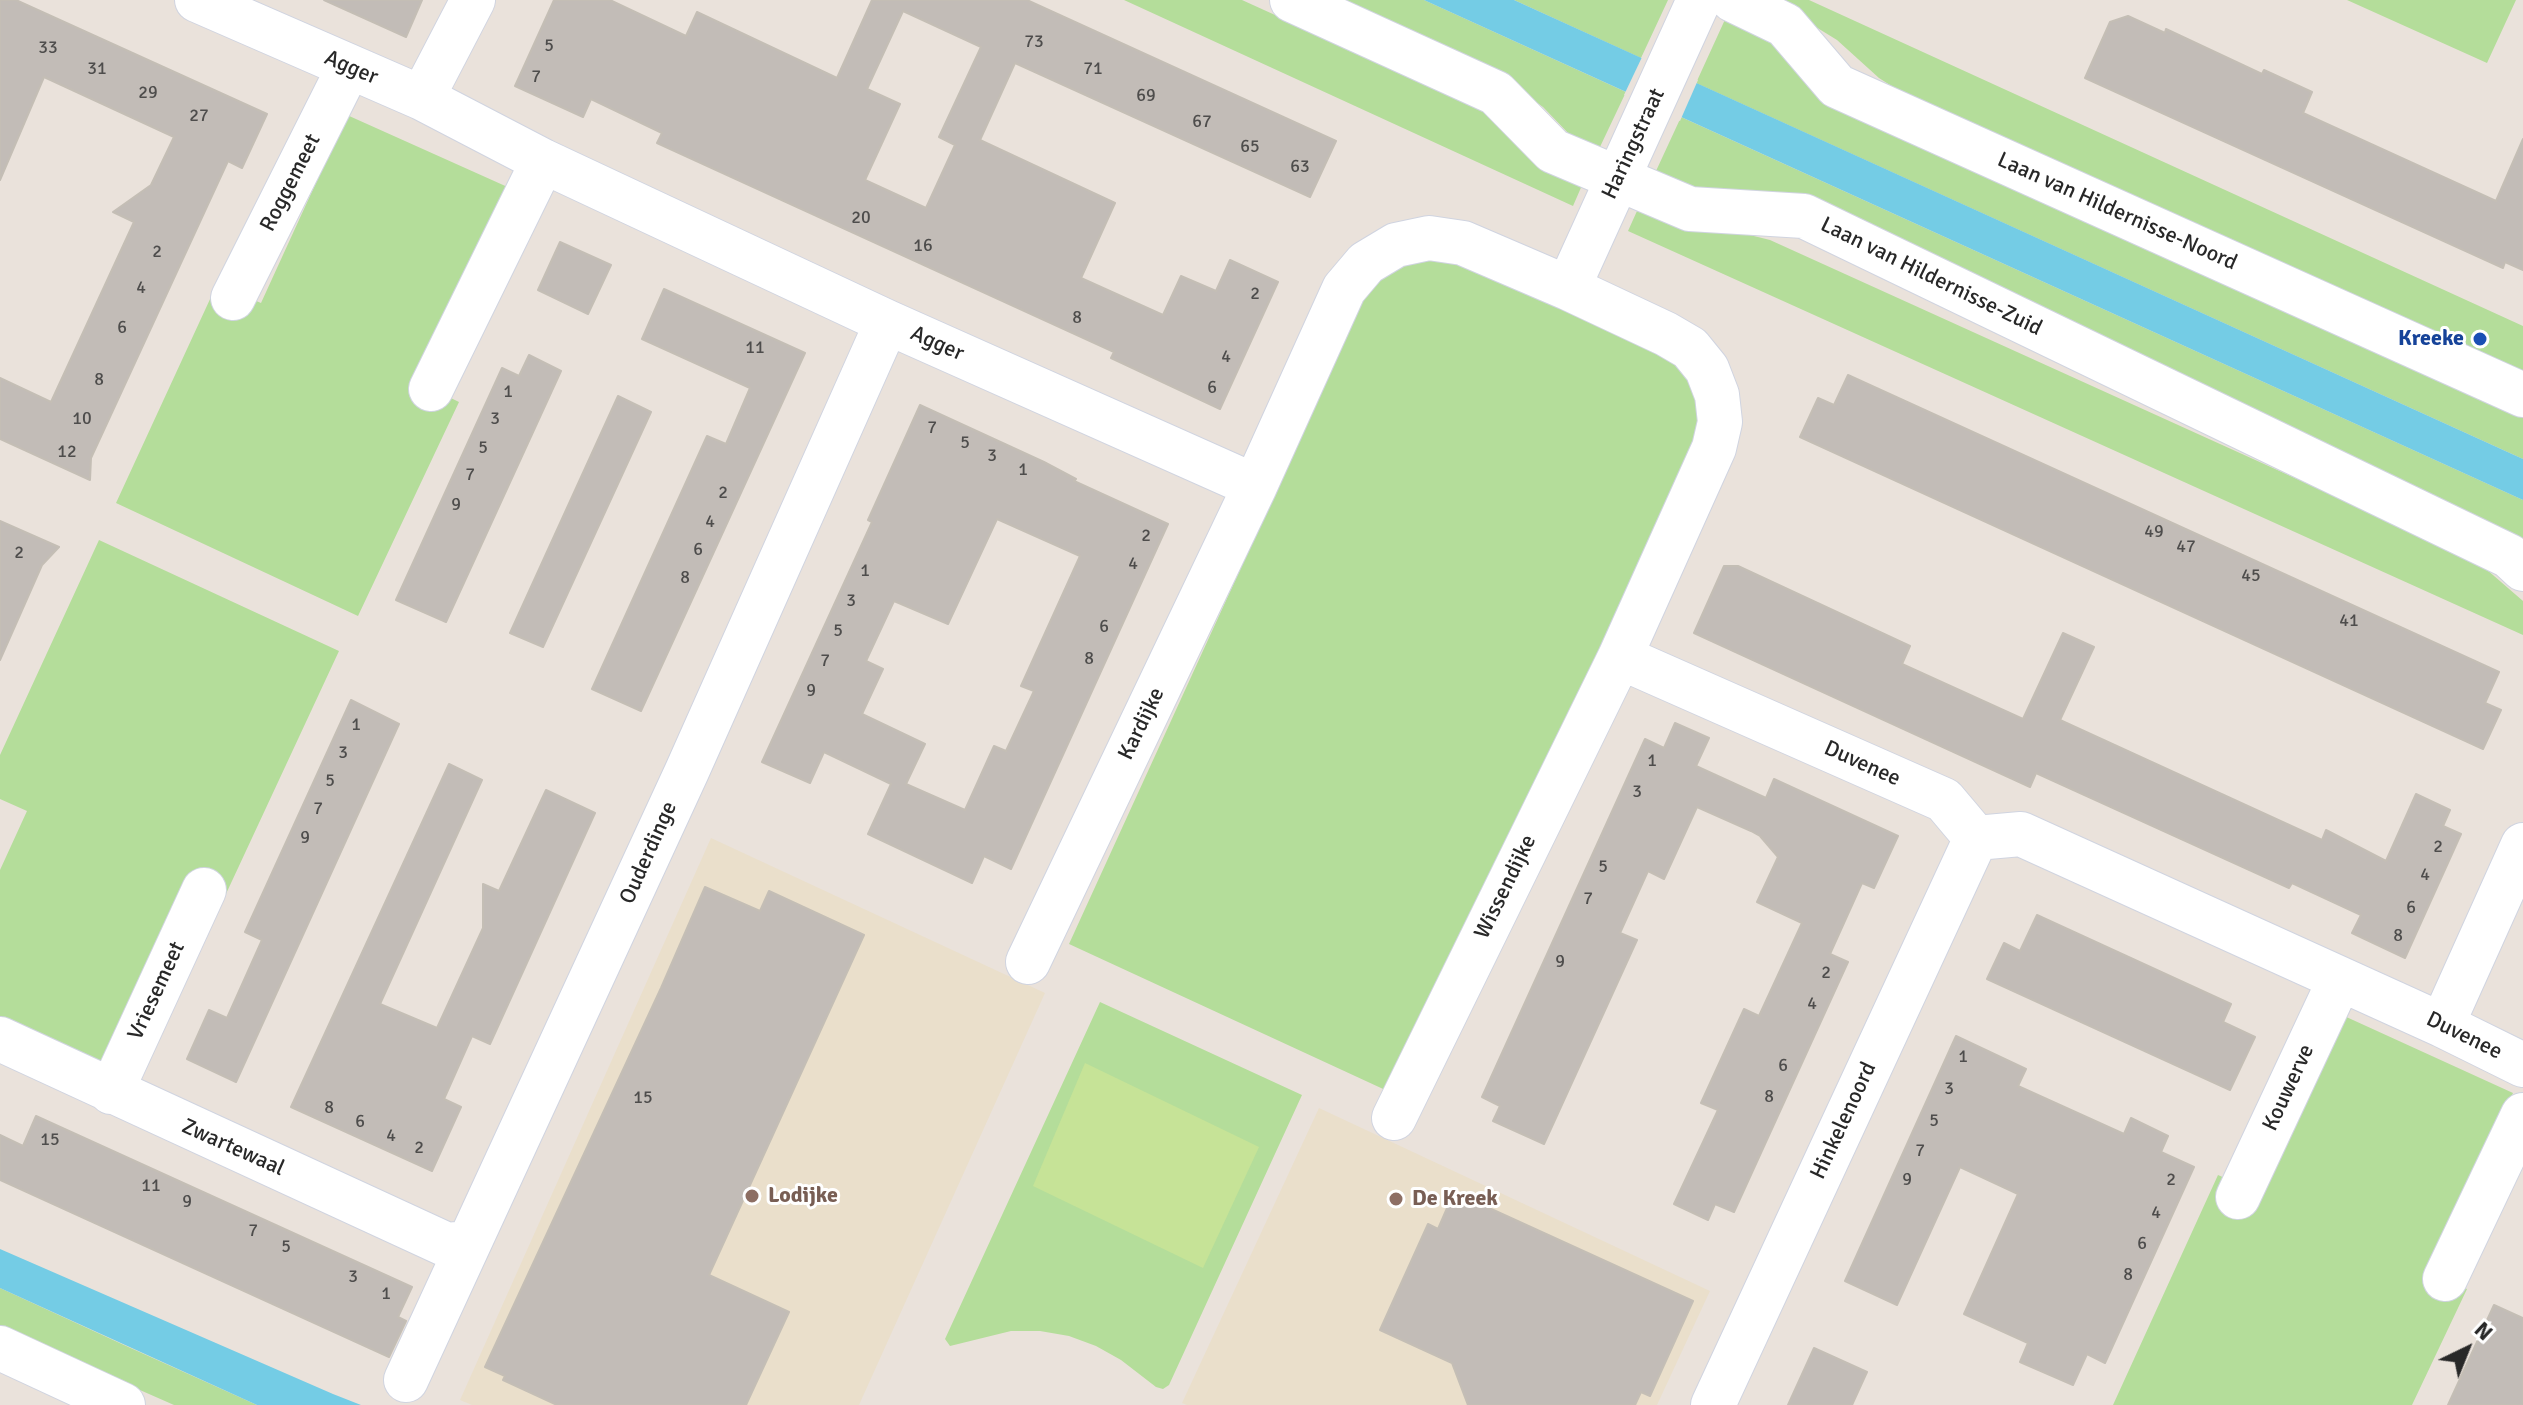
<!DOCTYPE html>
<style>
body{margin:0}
#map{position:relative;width:2523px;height:1405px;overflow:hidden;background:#eae2db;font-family:Signika,sans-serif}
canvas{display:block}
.north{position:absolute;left:2427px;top:1309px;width:80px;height:80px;-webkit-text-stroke:6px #fff;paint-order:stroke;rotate:43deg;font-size:22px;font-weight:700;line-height:32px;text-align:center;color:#282828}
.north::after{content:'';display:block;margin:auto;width:28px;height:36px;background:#282828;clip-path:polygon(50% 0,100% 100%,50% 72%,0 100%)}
</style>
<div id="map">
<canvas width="2523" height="1405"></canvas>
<div class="north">N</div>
</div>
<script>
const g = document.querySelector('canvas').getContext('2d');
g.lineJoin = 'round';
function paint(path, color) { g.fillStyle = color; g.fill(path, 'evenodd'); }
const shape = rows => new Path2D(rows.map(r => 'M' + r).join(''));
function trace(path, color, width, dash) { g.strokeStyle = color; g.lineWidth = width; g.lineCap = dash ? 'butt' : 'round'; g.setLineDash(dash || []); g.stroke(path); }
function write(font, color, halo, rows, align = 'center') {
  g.font = font + ' Signika,sans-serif'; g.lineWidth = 6; g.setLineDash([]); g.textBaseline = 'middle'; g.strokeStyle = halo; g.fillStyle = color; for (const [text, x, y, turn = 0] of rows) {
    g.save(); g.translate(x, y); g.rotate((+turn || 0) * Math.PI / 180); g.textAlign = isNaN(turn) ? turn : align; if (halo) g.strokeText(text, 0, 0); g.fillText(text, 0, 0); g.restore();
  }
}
const education = shape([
 [711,838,1045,993,859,1405,472,1405,460,1400],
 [1319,1108,1710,1291,1657,1405,1187,1405,1182,1403]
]);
const green = shape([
 [1124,0,1242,0,1495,115,1583,183,1573,206],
 [1326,0,1424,0,1626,92,1599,149,1570,135,1543,107,1519,90],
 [1514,0,1668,0,1641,58],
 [1772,0,1809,0,2523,326,2523,384,1904,94,1879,78,1837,40],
 [2347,0,2516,0,2487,63],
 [1728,13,2523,413,2523,459,1696,83],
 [347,115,512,189,418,382,459,402,358,616,116,503,217,284,261,303],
 [1681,117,2523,500,2523,547,1694,190,1656,171],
 [1637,211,1686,230,1750,235,1770,240,2445,546,2486,569,2523,601,2523,635,1628,231],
 [1408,259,1465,261,1663,347,1697,382,1699,432,1394,1094,1069,944,1351,327,1360,293],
 [99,540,339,651,225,896,186,878,102,1062,0,1016,0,870,27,811,0,799,0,755],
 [1100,1002,1302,1095,1169,1385,1163,1389,1156,1387,1121,1360,1096,1346,1069,1336,1040,1331,1011,1331,950,1346,945,1339],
 [2342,1015,2513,1093,2431,1272,2467,1289,2412,1405,2113,1405,2218,1175,2261,1194],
 [0,1288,124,1345,257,1405,174,1405,74,1361,0,1326]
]);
const pitch = shape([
 [1085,1063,1259,1147,1203,1268,1033,1186]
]);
const water = shape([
 [1424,0,1514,0,2523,459,2523,500],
 [0,1249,333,1394,361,1405,257,1405,0,1288]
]);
const pier = shape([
 [1643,55,1698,80,1680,121,1624,95]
]);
const building = shape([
 [0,0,16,0,267,114,242,168,228,161,91,458,90,480,0,439,0,378,51,402,134,222,113,212,151,185,174,137,44,77,0,180,0,0],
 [324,0,422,0,406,37,324,0],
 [554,0,610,0,686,36,697,12,837,78,872,0,1027,0,1336,141,1310,197,1015,63,980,140,1115,203,1081,278,1163,315,1181,276,1216,291,1230,260,1278,282,1220,409,1111,358,1114,352,657,143,662,133,591,99,583,117,515,86,554,0],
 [903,11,981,47,939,137,955,145,926,208,865,180,900,104,867,89,903,11],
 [2128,16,2165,33,2166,29,2262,74,2264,70,2312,92,2303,113,2496,201,2523,139,2523,270,2505,262,2503,268,2085,78,2110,22,2128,16],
 [560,242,611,265,588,314,538,290,560,242],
 [664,289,805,353,641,711,592,689,707,436,726,444,750,388,642,339,664,289],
 [529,355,561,371,446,622,396,600,502,368,519,376,529,355],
 [1848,375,2499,672,2485,703,2501,710,2483,749,1800,437,1818,398,1834,405,1848,375],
 [618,396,651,412,543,647,510,633,618,396],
 [920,405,1044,462,1076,479,1074,481,1168,524,1011,869,984,856,972,883,868,834,891,784,824,752,810,783,762,762,872,522,868,520,920,405],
 [997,519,1080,556,1021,686,1034,691,1006,751,994,746,965,810,906,784,925,744,862,714,883,669,866,661,894,601,948,624,997,519],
 [0,521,59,547,42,565,0,660,0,521],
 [1724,566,1738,566,1910,646,1902,664,2023,719,2063,633,2094,647,2060,720,2322,840,2326,830,2386,861,2416,794,2450,810,2443,826,2461,834,2405,958,2352,933,2361,915,2292,883,2289,888,2036,773,2030,787,1694,633,1724,566],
 [351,700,399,724,236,1082,187,1059,209,1010,227,1018,262,940,245,932,351,700],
 [1675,723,1709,738,1696,766,1766,798,1774,779,1898,836,1874,888,1862,883,1830,954,1848,962,1734,1212,1715,1204,1708,1220,1674,1204,1718,1110,1701,1103,1744,1009,1759,1016,1802,923,1757,902,1778,857,1760,836,1751,831,1697,807,1664,879,1648,871,1620,933,1637,940,1544,1144,1493,1121,1500,1106,1482,1097,1645,739,1664,748,1675,723],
 [449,764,482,780,380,1004,437,1028,483,928,483,884,499,891,546,790,595,813,490,1044,472,1036,444,1099,461,1107,432,1171,291,1107,449,764],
 [705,887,760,911,769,891,864,935,709,1275,789,1312,746,1405,557,1405,503,1380,505,1376,485,1367,661,988,705,887],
 [2037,915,2231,1004,2223,1022,2255,1037,2230,1090,1987,979,2004,943,2020,951,2037,915],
 [1956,1036,2026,1069,2018,1086,2124,1134,2131,1118,2168,1136,2161,1152,2194,1167,2105,1363,2087,1354,2073,1385,2020,1362,2028,1343,1964,1314,2018,1194,1960,1167,1897,1305,1845,1281,1956,1036],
 [36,1116,412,1287,398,1317,406,1321,389,1357,0,1180,0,1135,23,1146,36,1116],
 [1454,1192,1693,1301,1650,1396,1641,1392,1635,1405,1468,1405,1452,1363,1380,1330,1428,1224,1438,1229,1454,1192],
 [2494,1305,2523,1318,2523,1405,2448,1405,2494,1305],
 [1814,1348,1867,1372,1852,1405,1788,1405,1814,1348]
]);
const minor = shape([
 [197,0,422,98,543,161,887,322,1255,486,1344,289,1366,263,1396,245,1429,238,1463,243,1568,288,1666,334,1690,348,1707,369,1717,395,1720,422,1714,448,1620,657,1944,800,1976,838,2021,834,2442,1025,2523,1065],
 [1292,0,1496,93,1553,151,1690,209,1804,216,2509,556,2523,569],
 [1733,0,1785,25,1837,86,2523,395],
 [422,98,473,0],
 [1568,288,1699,0],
 [233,298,349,67],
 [431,389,543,161],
 [1028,962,1255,486],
 [2442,1025,2523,845],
 [0,1039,447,1245,468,1243],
 [111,1092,204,890],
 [1394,1118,1620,657],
 [2238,1197,2340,979],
 [2445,1279,2523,1115],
 [0,1348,123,1405],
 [406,1380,687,771,887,322],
 [1713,1405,1976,838]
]);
const markers = [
 [2480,339,8,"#1a4fb4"],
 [752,1196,8,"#8d6e63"],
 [1396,1199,8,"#8d6e63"]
];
const numberNames = [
 ["73",1034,42],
 ["5",549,46],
 ["33",48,48],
 ["31",97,69],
 ["71",1093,69],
 ["7",536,77],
 ["29",148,93],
 ["69",1146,96],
 ["27",199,116],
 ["67",1202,122],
 ["65",1250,147],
 ["63",1300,167],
 ["20",861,218],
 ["16",923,246],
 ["2",157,252],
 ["4",141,288],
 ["2",1255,294],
 ["8",1077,318],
 ["6",122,328],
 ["11",755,348],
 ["4",1226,357],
 ["8",99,380],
 ["6",1212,388],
 ["1",508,392],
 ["10",82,419],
 ["3",495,419],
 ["7",932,428],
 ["5",965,443],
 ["5",483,448],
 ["12",67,452],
 ["3",992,456],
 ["1",1023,470],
 ["7",470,475],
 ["2",723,493],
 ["9",456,505],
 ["4",710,522],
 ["49",2154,532],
 ["2",1146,536],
 ["47",2186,547],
 ["6",698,550],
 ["2",19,553],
 ["4",1133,564],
 ["1",865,571],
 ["45",2251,576],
 ["8",685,578],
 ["3",851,601],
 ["41",2349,621],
 ["6",1104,627],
 ["5",838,631],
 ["8",1089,659],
 ["7",825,661],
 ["9",811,691],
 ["1",356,725],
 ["3",343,753],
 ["1",1652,761],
 ["5",330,781],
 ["3",1637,792],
 ["7",318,809],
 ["9",305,838],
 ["2",2438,847],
 ["5",1603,867],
 ["4",2425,875],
 ["7",1588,899],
 ["6",2411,908],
 ["8",2398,936],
 ["9",1560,962],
 ["2",1826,973],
 ["4",1812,1004],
 ["1",1963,1057],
 ["6",1783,1066],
 ["3",1949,1089],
 ["8",1769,1097],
 ["15",643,1098],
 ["8",329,1108],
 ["5",1934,1121],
 ["6",360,1122],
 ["4",391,1136],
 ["15",50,1140],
 ["2",419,1148],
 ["7",1920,1151],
 ["9",1907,1180],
 ["2",2171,1180],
 ["11",151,1186],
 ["9",187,1202],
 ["4",2156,1213],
 ["7",253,1231],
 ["6",2142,1244],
 ["5",286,1247],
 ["8",2128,1275],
 ["3",353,1277],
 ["1",386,1294]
];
const streetNames = [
 ["Agger",351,68,23],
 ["Haringstraat",1634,144,-65],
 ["Roggemeet",291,183,-63],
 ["Laan van Hildernisse-Noord",2117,212,24],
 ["Laan van Hildernisse-Zuid",1931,277,26],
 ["Agger",937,344,24],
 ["Kardijke",1142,724,-64],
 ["Duvenee",1862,764,24],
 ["Ouderdinge",649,853,-66],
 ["Wissendijke",1506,887,-64],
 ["Vriesemeet",157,991,-65],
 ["Duvenee",2464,1036,26],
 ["Kouwerve",2289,1088,-65],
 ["Hinkelenoord",1844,1121,-65],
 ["Zwartewaal",233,1148,24]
];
const transitNames = [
 ["Kreeke",2464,339]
];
const educationNames = [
 ["Lodijke",768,1196],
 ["De Kreek",1412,1199]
];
paint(education, '#eadfcb');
paint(green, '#b4dd9a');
paint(pitch, '#c6e397');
paint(water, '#74cce5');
paint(pier, '#eae2db');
paint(building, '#c2bcb7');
trace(building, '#c4beb5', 2);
trace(minor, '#d0d4e0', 46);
trace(minor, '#fff', 44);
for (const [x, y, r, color] of markers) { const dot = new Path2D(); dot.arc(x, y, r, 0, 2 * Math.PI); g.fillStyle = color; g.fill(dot); trace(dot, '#fff', 3); }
write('18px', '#4e4d4c', null, numberNames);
write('22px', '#282828', '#fff', streetNames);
write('bold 22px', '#164399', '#fff', transitNames, 'right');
write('bold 22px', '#785e54', '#fff', educationNames, 'left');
</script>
